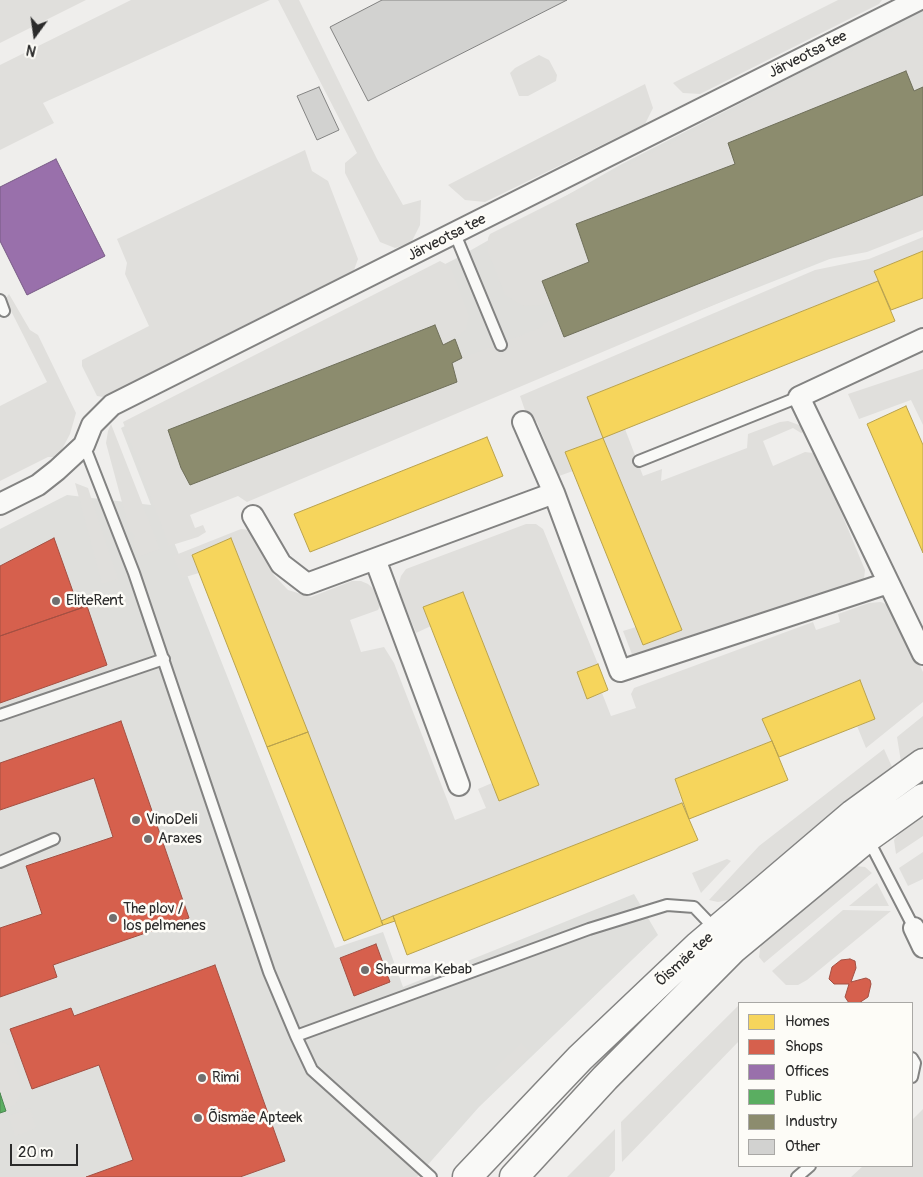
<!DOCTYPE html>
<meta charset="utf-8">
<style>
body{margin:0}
#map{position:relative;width:923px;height:1177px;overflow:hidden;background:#efeeec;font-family:Pangolin,sans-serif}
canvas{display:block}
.legend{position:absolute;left:738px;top:1002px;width:175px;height:165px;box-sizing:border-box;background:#fdfcf7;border:1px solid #a9a8a5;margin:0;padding:6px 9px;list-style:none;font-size:15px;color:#2b2b2b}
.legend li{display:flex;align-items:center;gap:10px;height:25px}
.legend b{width:25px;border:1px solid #a9a8a5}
.north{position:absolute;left:10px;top:10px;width:50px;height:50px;-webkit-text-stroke:4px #fdfcf7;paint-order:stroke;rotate:194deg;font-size:14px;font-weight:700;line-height:20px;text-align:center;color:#2b2b2b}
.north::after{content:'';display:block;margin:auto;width:18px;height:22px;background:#2b2b2b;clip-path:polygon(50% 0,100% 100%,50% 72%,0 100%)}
.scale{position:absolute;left:10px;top:1144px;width:68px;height:22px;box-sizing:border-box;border:2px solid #2b2b2b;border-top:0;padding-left:6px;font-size:15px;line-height:18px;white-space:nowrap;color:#2b2b2b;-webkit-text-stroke:4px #fdfcf7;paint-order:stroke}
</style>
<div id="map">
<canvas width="923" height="1177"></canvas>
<ul class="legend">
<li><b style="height:14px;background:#f6d55c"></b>Homes</li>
<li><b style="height:14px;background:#d6604d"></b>Shops</li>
<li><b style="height:14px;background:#9970ab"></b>Offices</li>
<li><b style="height:14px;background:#5aae61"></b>Public</li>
<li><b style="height:14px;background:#8c8c6e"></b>Industry</li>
<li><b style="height:14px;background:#d2d2d0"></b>Other</li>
</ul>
<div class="north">N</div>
<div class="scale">20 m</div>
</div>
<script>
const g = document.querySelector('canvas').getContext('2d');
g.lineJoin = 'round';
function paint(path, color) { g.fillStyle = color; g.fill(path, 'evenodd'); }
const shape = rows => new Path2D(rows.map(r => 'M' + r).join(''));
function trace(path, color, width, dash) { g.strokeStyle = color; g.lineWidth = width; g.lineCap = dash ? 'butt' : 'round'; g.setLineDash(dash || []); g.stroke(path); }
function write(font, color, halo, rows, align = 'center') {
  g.font = font + ' Pangolin,sans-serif'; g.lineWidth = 5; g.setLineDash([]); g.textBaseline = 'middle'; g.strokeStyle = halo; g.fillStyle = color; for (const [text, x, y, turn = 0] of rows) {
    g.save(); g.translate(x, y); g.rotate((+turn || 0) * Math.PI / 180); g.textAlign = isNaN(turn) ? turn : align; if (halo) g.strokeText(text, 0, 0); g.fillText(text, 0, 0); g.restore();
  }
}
const built = shape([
 [923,10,923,222,166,522,335,948,383,932,403,987,634,894,658,935,479,1107,417,1177,0,1177,0,529,67,495,151,505,121,428,459,257,620,165]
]);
const green = shape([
 [0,0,86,0,0,43],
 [131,0,270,0,43,103,54,123,0,150,0,65],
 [278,0,299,0,377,159,403,205,421,200,420,225,411,243,395,248,380,242,345,173,345,163,357,153],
 [838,0,882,0,879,4,700,94,683,93,673,83],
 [922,16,923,87,914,91,905,71,728,143,735,164,576,224,589,262,542,281,550,302,541,305,523,306,505,295,488,252,488,238,490,234],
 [539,55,549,60,557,75,556,81,528,96,519,96,510,73,515,68],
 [645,84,653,108,645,124,485,202,465,200,448,185],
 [305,150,312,171,328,181,358,259,354,270,103,397,97,396,82,366,82,360,149,326,125,274,127,263,117,239],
 [923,195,923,230,867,252,818,261,247,502,238,496,190,515,195,528,203,525,206,532,198,537,169,546,123,422,440,261,451,267,469,315,466,330,443,345,435,325,168,429,181,468,191,485,457,382,452,363,455,361,540,328,544,323],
 [923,237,923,251,874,271,878,281,587,397,625,429,643,476,662,469,661,481,747,448,748,434,780,422,788,421,799,425,807,431,801,433,793,428,763,441,773,466,805,452,813,453,819,459,865,570,864,579,858,584,633,657,623,631,636,627,643,645,681,630,603,438,565,452,573,471,559,476,537,422,528,419,520,396,815,270,869,259],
 [9,294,30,330,38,335,76,413,70,434,61,451,55,457,48,457,0,481,0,406,47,382,8,305,6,298],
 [923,369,923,425,911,400,859,419,848,394],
 [111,424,160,549,138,557,133,542,135,536,130,532,106,443,108,431],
 [75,483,88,488,118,579,102,584],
 [526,524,536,524,543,529,598,664,577,672,587,698,602,693,611,716,636,708,631,694,634,688,813,622,816,630,840,622,838,614,869,603,881,602,890,606,896,614,923,672,923,702,866,748,857,726,875,719,859,680,763,719,772,741,675,779,682,803,381,921,231,538,192,555,199,573,182,578,173,556,241,529,250,530,273,574,288,590,311,597,352,581,361,581,368,584,377,592,381,604,378,610,350,620,361,652,384,647,394,663,455,820,486,808,478,789,492,783,500,800,539,785,463,592,423,607,431,626,416,633,399,591,399,583,401,576,406,569],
 [923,716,923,747,901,762,897,737],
 [884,749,893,769,812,829,728,900,718,902,709,900,759,846],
 [919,815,923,820,923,836,896,854,894,840,899,833],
 [923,852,923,879,908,886,899,868],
 [727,859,731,861,701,893,692,873],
 [855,866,865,867,872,873,764,963,759,957,761,942,846,870],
 [877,883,889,906,849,906],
 [843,910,891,911,807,980,798,985,786,985,772,971],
 [739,1005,739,1041,622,1162,621,1122],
 [0,1041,9,1045,23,1090,15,1105,5,1108,0,1093],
 [521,1043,532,1054,505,1080,494,1068],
 [30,1108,36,1128,15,1136,8,1116],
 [923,1109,923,1177,851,1177,863,1166,912,1166,912,1120],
 [615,1129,615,1170,609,1177,567,1177]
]);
const homes = shape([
 [923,251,923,298,891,310,874,271,923,251],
 [878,281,895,321,603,438,587,397,878,281],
 [906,406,923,445,923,553,867,424,906,406],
 [487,437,503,476,310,552,294,514,487,437],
 [603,438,682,630,643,645,565,452,603,438],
 [231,538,308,732,267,747,192,555,231,538],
 [463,592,539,785,499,801,423,607,463,592],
 [598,664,608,690,587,699,577,672,598,664],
 [860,680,875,719,779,757,762,719,860,680],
 [308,732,383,925,344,941,267,747,308,732],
 [772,741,788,780,689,819,675,779,772,741],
 [682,803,698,840,407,955,393,916,682,803],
 [393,916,395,921,383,925,381,921,393,916]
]);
const shops = shape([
 [54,538,77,603,85,600,87,606,0,636,0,566,54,538],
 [87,606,107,665,0,703,0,636,87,606],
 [121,721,189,918,53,965,57,977,0,997,0,928,42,914,26,866,113,837,94,778,0,810,0,763,121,721],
 [376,944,390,982,354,996,340,958,376,944],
 [850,959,855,961,856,968,851,982,866,978,870,980,871,984,868,997,859,1003,849,1003,845,997,849,984,834,984,829,979,832,967,841,960,850,959],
 [215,965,285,1161,240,1177,86,1177,133,1160,99,1065,32,1089,10,1029,71,1008,74,1016,215,965]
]);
const offices = shape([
 [56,159,105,256,27,295,0,241,0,187,56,159]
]);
const public = shape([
 [0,1093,6,1111,0,1113,0,1093]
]);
const industry = shape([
 [906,71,914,91,923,87,923,195,564,337,542,281,589,262,576,224,735,164,728,143,906,71],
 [435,325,443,345,455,339,462,358,452,363,457,382,190,485,181,468,168,430,435,325]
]);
const building = shape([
 [382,0,567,0,368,101,330,27,382,0],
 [319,87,339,130,317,140,297,96,319,87]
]);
const lane = shape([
 [455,234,501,345],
 [0,300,4,311],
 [84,445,134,573,269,972,296,1036,312,1070,431,1177],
 [639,461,799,397],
 [0,715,164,659],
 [868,839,914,928],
 [0,862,54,839],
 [296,1036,589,929,667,905,694,907,716,930],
 [912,1058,915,1063,912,1077],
 [797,1177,810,1166]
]);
const street = shape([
 [923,339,799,397,923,654],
 [523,422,554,493,620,671,888,583],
 [0,504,38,485,57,470,84,445,92,425,112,405,918,0],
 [253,516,281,564,307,584,554,493],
 [375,559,459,785],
 [914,928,923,947]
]);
const secondary = shape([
 [467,1177,580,1058,698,946,853,814,923,763],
 [514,1177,605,1078,733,949,867,838,923,798]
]);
const markers = [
 [56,601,5,"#706f6f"],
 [136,820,5,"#706f6f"],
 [148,839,5,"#706f6f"],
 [113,918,5,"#706f6f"],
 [365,970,5,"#706f6f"],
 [202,1078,5,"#706f6f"],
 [198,1118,5,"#706f6f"]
];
const streetNames = [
 ["Järveotsa tee",808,55,-27],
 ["Järveotsa tee",447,238,-27],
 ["Õismäe tee",685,960,-42]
];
const poiNames = [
 ["EliteRent",66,601],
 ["VinoDeli",146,820],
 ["Araxes",158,839],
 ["The plov /",123,909],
 ["los pelmenes",123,926],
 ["Shaurma Kebab",375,970],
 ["Rimi",212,1078],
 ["Õismäe Apteek",208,1118]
];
paint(built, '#dfdfdc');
paint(green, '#e0dfdc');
paint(homes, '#f6d55c');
trace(homes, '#b9a24d', 1);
paint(shops, '#d6604d');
trace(shops, '#a35043', 1);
paint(offices, '#9970ab');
trace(offices, '#785b85', 1);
paint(public, '#5aae61');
trace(public, '#4c8751', 1);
paint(industry, '#8c8c6e');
trace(industry, '#6f6f5a', 1);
paint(building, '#d2d2d0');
trace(building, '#838382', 1);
trace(lane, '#838382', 14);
trace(street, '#838382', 24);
trace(secondary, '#838382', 31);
trace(lane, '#f9f9f7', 10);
trace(street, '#f9f9f7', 20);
trace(secondary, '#f9f9f7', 28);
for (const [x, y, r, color] of markers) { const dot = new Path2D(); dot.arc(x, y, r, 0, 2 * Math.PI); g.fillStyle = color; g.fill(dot); trace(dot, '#fdfcf7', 2); }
write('15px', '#2b2b2b', '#fdfcf7', streetNames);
write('15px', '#2b2b2b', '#fdfcf7', poiNames, 'left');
</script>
